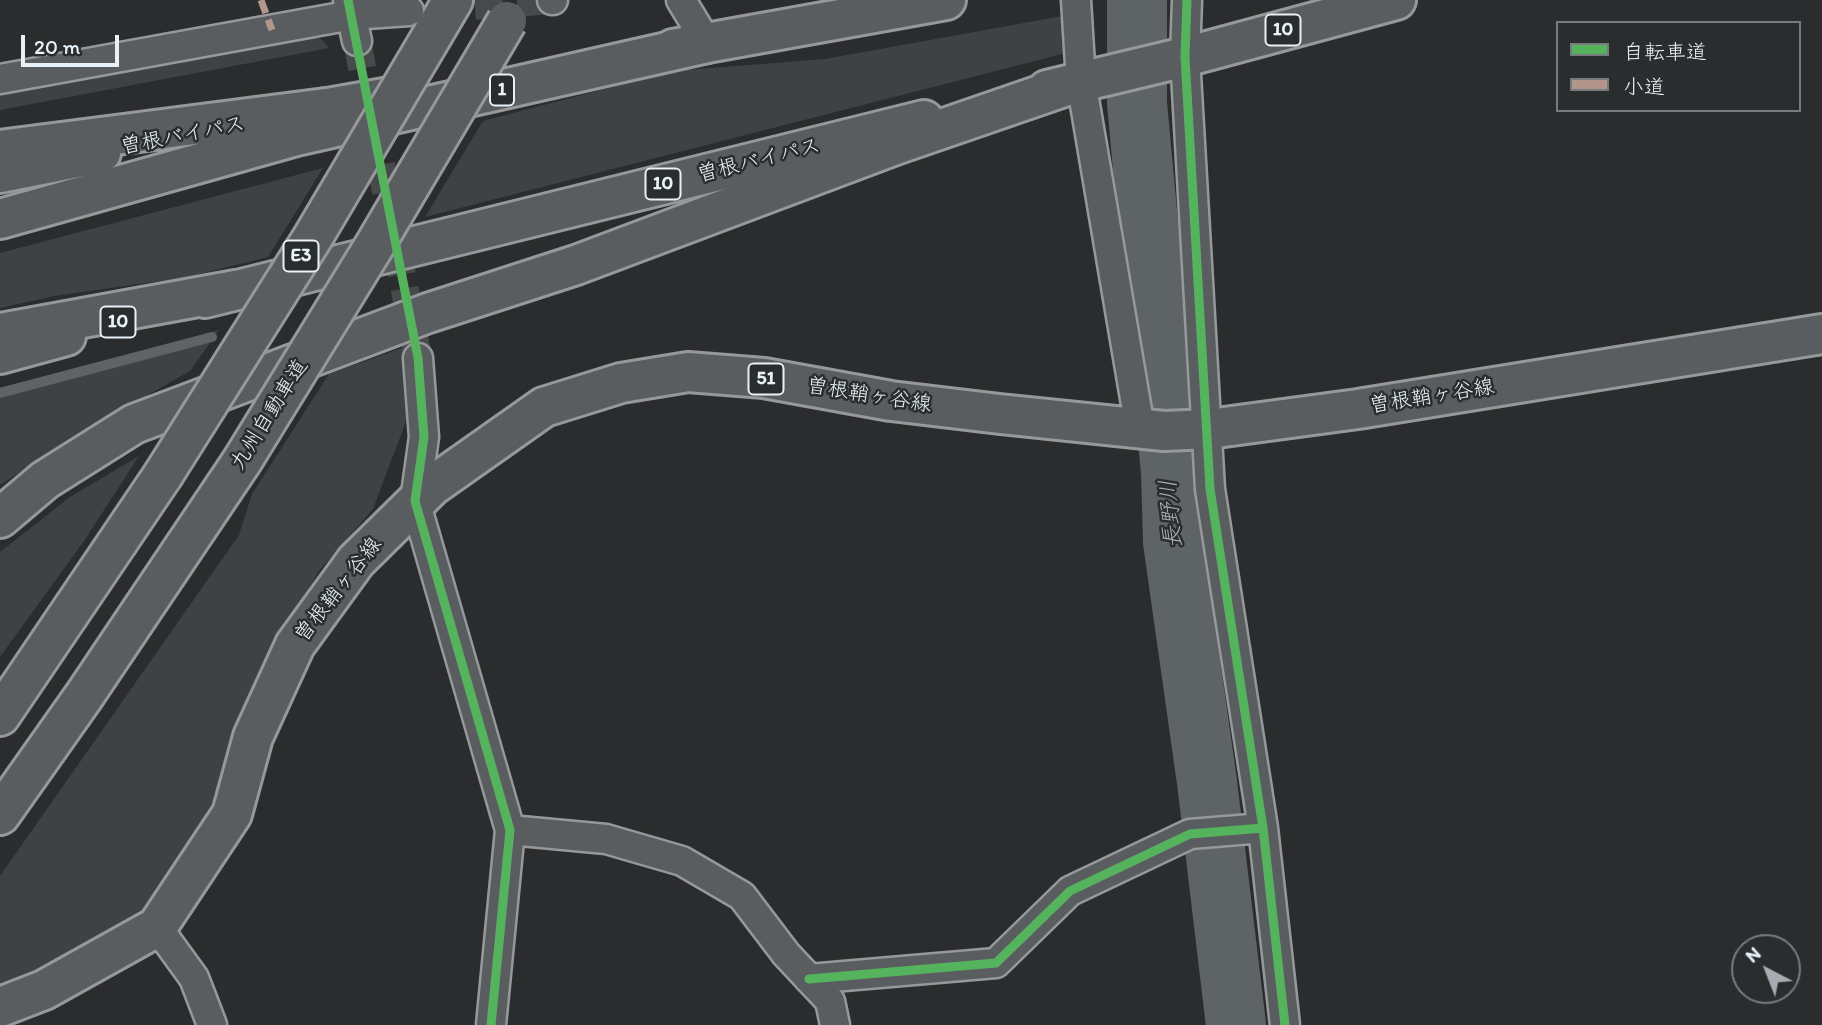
<!DOCTYPE html>
<meta charset="utf-8">
<style>
body{margin:0}
#map{position:relative;width:1822px;height:1025px;overflow:hidden;background:#2b2c2d;font-family:Itim,"Klee One",sans-serif}
canvas{display:block}
.legend{position:absolute;left:1556px;top:21px;width:245px;height:91px;box-sizing:border-box;background:#2a2d2e;border:2px solid #767b7f;margin:0;padding:9px 12px;list-style:none;font-size:21px;color:#e8f1f8}
.legend li{display:flex;align-items:center;gap:14px;height:35px}
.legend b{width:35px;border:2px solid #767b7f}
.north{position:absolute;left:1731px;top:934px;width:70px;height:70px;box-sizing:border-box;background:#2a2d2e;border:2px solid #767b7f;border-radius:50%;rotate:318deg;font-size:19px;font-weight:700;line-height:28px;text-align:center;color:#e8f1f8}
.north::after{content:'';display:block;margin:auto;width:24px;height:32px;background:#a6acb1;clip-path:polygon(50% 0,100% 100%,50% 72%,0 100%)}
.scale{position:absolute;left:21px;top:35px;width:98px;height:32px;box-sizing:border-box;border:4px solid #e8f1f8;border-top:0;padding-left:9px;font-size:21px;line-height:24px;white-space:nowrap;color:#e8f1f8;-webkit-text-stroke:5px #2a2d2e;paint-order:stroke}
</style>
<div id="map">
<canvas width="1822" height="1025"></canvas>
<ul class="legend">
<li><b style="height:9px;background:#56b35d"></b>自転車道</li>
<li><b style="height:9px;background:#b2968c"></b>小道</li>
</ul>
<div class="north">N</div>
<div class="scale">20 m</div>
</div>
<script>
const g = document.querySelector('canvas').getContext('2d');
g.lineJoin = 'round';
function paint(path, color) { g.fillStyle = color; g.fill(path, 'evenodd'); }
const shape = rows => new Path2D(rows.map(r => 'M' + r).join(''));
function trace(path, color, width, dash) { g.strokeStyle = color; g.lineWidth = width; g.lineCap = dash ? 'butt' : 'round'; g.setLineDash(dash || []); g.stroke(path); }
function write(font, color, halo, rows, align = 'center') {
  g.font = font + ' Itim,"Klee One",sans-serif'; g.lineWidth = 5; g.setLineDash([]); g.textBaseline = 'middle'; g.strokeStyle = halo; g.fillStyle = color; for (const [text, x, y, turn = 0] of rows) {
    g.save(); g.translate(x, y); g.rotate((+turn || 0) * Math.PI / 180); g.textAlign = isNaN(turn) ? turn : align; if (halo) g.strokeText(text, 0, 0); g.fillText(text, 0, 0); g.restore();
  }
}
const green = shape([
 [1063,16,1070,52,425,217,483,121,673,71,825,59],
 [301,35,321,39,329,48,0,110,0,90],
 [323,168,268,257,188,277,54,296,0,308,0,253],
 [219,330,190,371,79,434,0,485,0,388],
 [405,347,412,389,408,416,373,509,318,572,290,627,248,751,163,906,0,993,0,876,239,535,252,494,329,374],
 [139,456,84,541,0,657,0,552,70,497]
]);
const stream = shape([
 [0,393,212,337]
]);
const river = shape([
 [1137,0,1137,103,1171,473,1173,542,1207,782,1236,1025]
]);
const minorTunnel = shape([
 [433,9,552,0],
 [357,41,418,358]
]);
const minor = shape([
 [348,0,357,41],
 [552,0,553,0],
 [681,0,707,43],
 [1076,0,1081,81,1140,428],
 [1187,0,1185,57,1210,489,1263,828,1285,1025],
 [0,79,352,15,409,11],
 [418,358,424,437,415,501,510,830,491,1025],
 [510,830,606,839,682,861,742,896,786,954,830,1001,835,1025],
 [157,927,194,978,212,1025],
 [809,979,996,963,1070,891,1190,834,1263,828]
]);
const primary = shape([
 [0,1007,44,990,157,927,232,814,253,737,295,645,356,561,432,486,544,407,621,383,688,372,764,378,891,401,1000,414,1164,431,1209,429,1358,409,1822,334]
]);
const trunk = shape([
 [673,49,946,0],
 [1047,90,1185,57,1396,0],
 [294,114,407,94],
 [0,173,101,153],
 [205,298,924,120],
 [0,354,66,336]
]);
const motorway = shape([
 [433,34,453,0],
 [0,150,326,108],
 [0,219,296,136,707,43],
 [0,333,236,290],
 [0,518,45,480,134,424,428,313,576,265,898,144,1081,81],
 [0,716,163,475],
 [0,815,84,696,242,461]
]);
const motorwayBridge = shape([
 [242,461,376,243,507,21],
 [163,475,313,237,433,34]
]);
const quiet = shape([
 [261,0,272,30]
]);
const cycleway = shape([
 [348,0,418,358,424,437,415,501,510,830,491,1025],
 [1187,0,1185,57,1210,489,1263,828,1285,1025],
 [809,979,996,963,1070,891,1190,834,1263,828]
]);
const shields = [
 [1283,30,35],
 [502,90,24],
 [663,184,35],
 [301,256,35],
 [118,322,35],
 [766,379,35]
];
const shieldNames = [
 ["10",1283,30],
 ["1",502,90],
 ["10",663,184],
 ["E3",301,256],
 ["10",118,322],
 ["51",766,379]
];
const streetNames = [
 ["曽根バイパス",183,136,-11],
 ["曽根バイパス",759,161,-14],
 ["曽根鞘ヶ谷線",869,396,9],
 ["曽根鞘ヶ谷線",1432,397,-9],
 ["九州自動車道",270,415,-58],
 ["曽根鞘ヶ谷線",339,590,-52]
];
const waterNames = [
 ["長野川",1172,514,-95]
];
paint(green, '#3f4244');
trace(stream, '#5e6365', 10);
trace(river, '#5e6365', 60);
trace(minorTunnel, '#474a4b', 28, [28, 14]);
trace(minor, '#96989a', 33);
trace(primary, '#96989a', 44);
trace(trunk, '#96989a', 44);
trace(motorway, '#96989a', 44);
trace(minor, '#5a5d60', 28);
trace(primary, '#5a5d60', 38);
trace(trunk, '#5a5d60', 38);
trace(motorway, '#5a5d60', 38);
trace(motorwayBridge, '#96989a', 44, []);
trace(motorwayBridge, '#5a5d60', 38);
trace(quiet, '#b2968c', 7, [14, 7]);
trace(cycleway, '#56b35d', 9);
for (const [x, y, w] of shields) { const box = new Path2D(); box.roundRect(x - w / 2, y - 15.5, w, 31, 5); g.fillStyle = '#2a2d2e'; g.fill(box); trace(box, '#e8f1f8', 2); }
write('bold 19px', '#e8f1f8', null, shieldNames);
write('21px', '#e8f1f8', '#2a2d2e', streetNames);
write('italic 23px', '#acb3b9', '#2a2d2e', waterNames);
</script>
